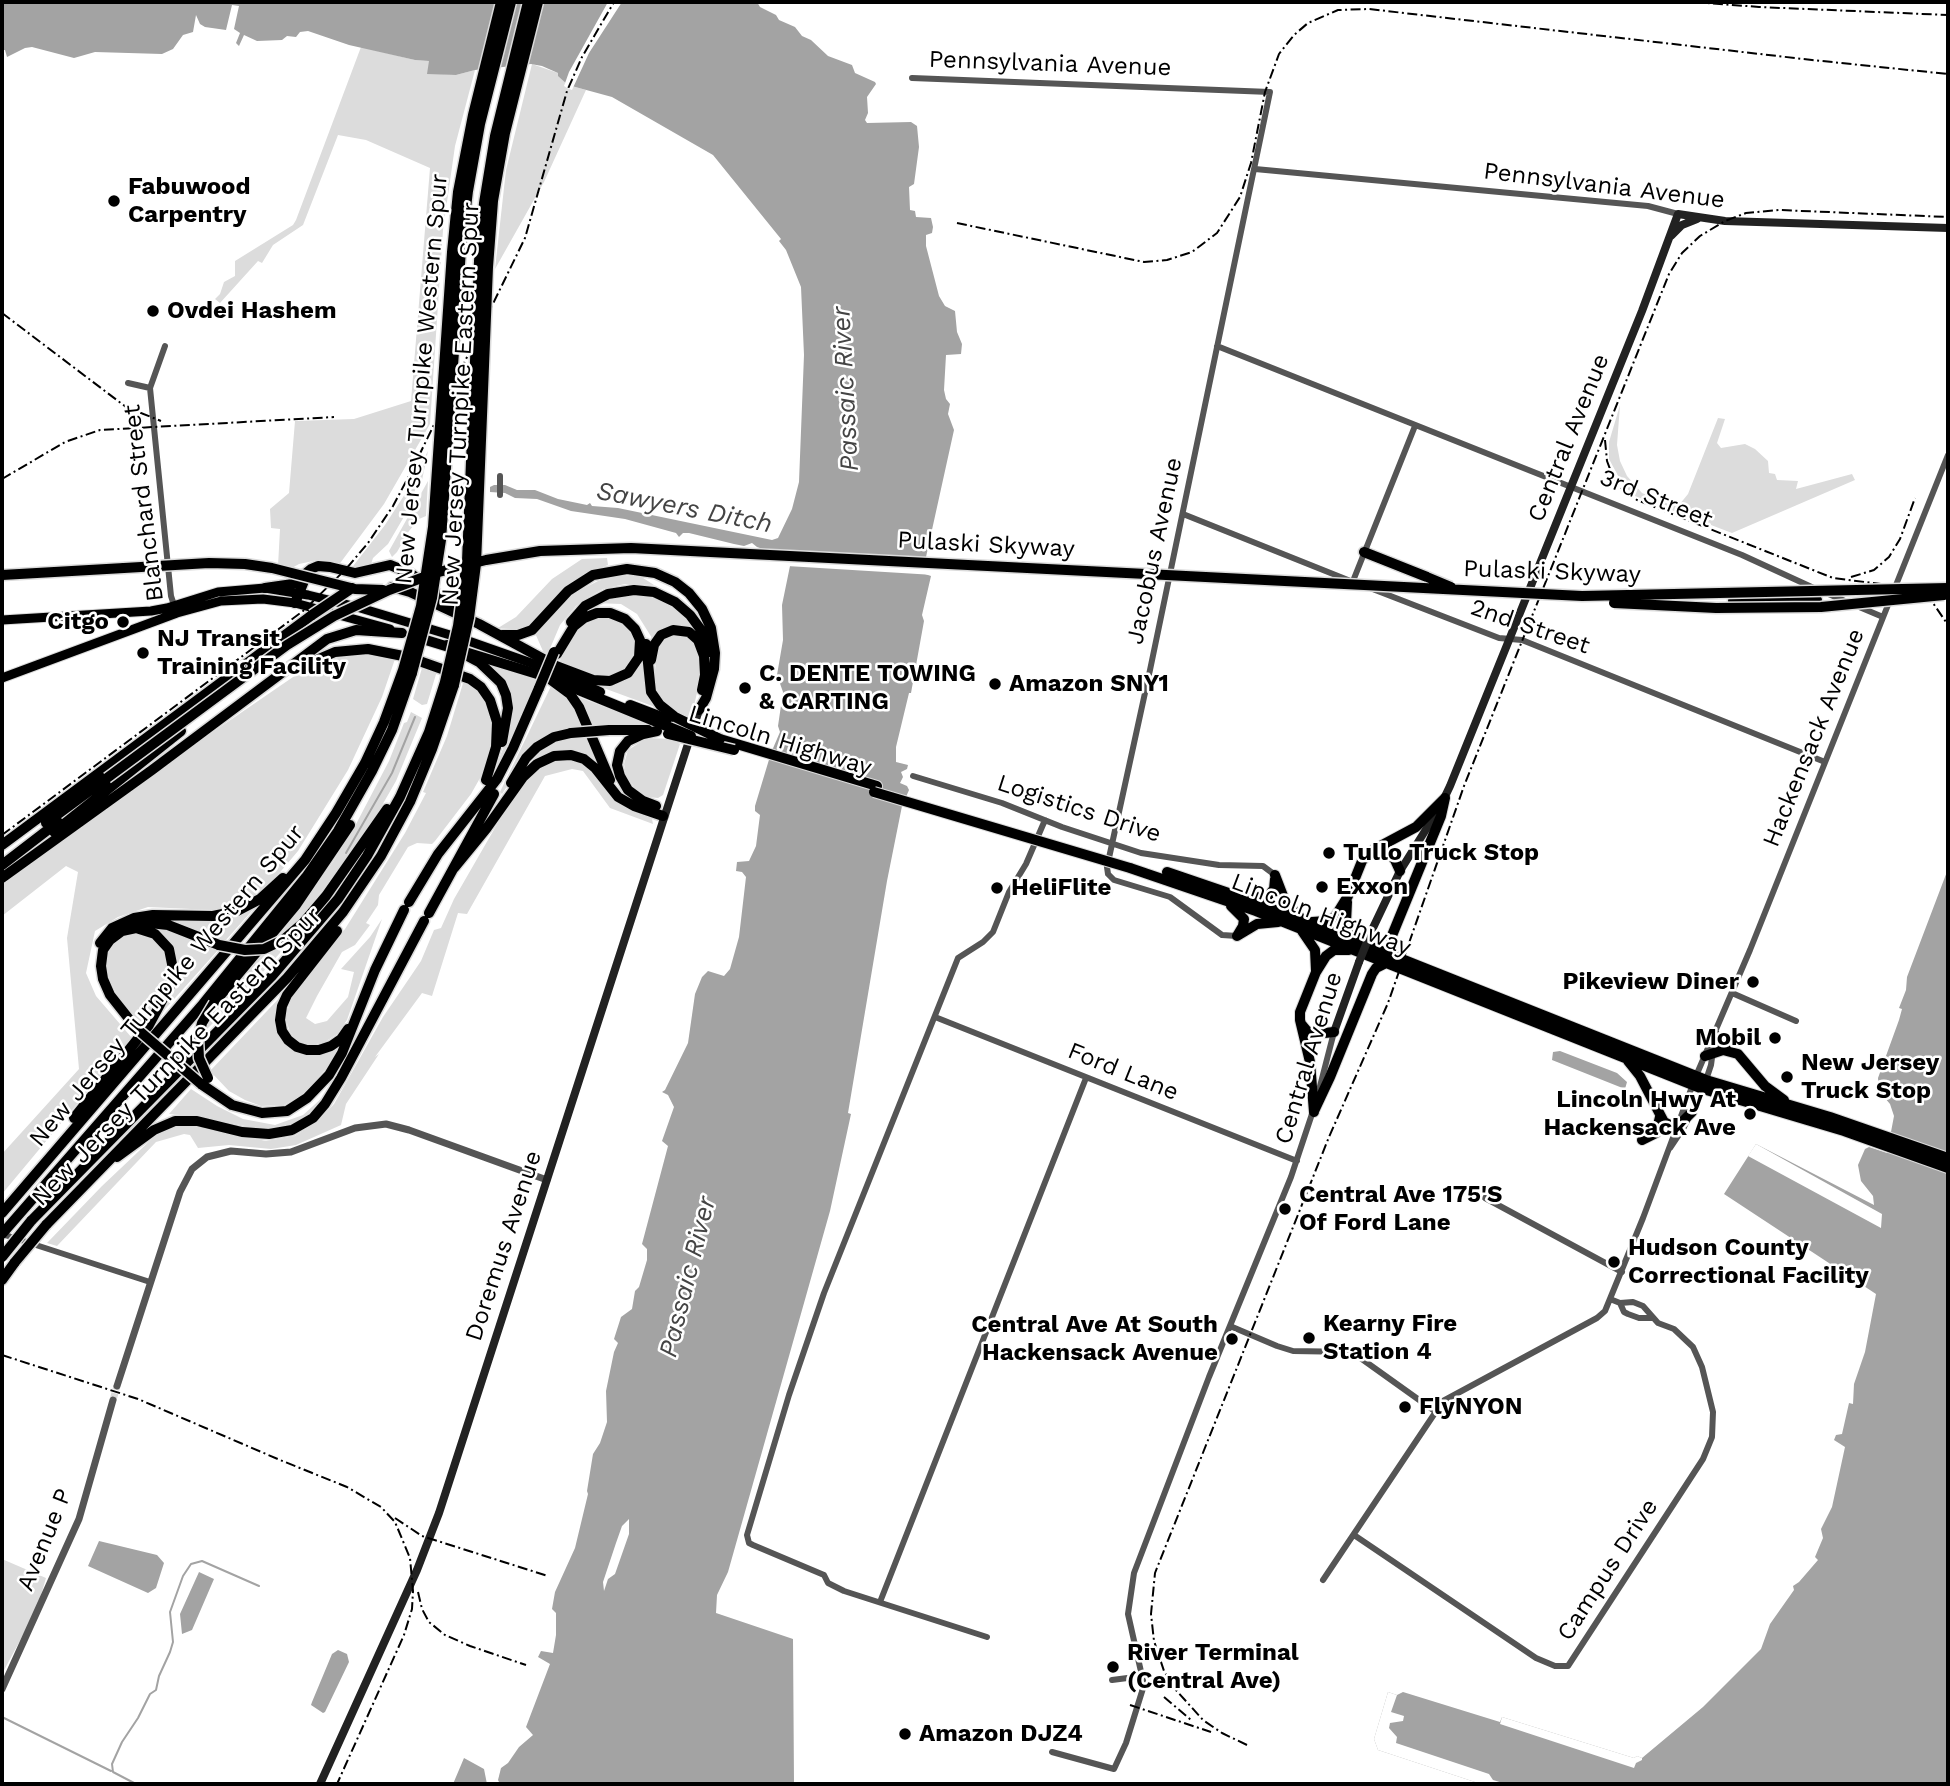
<!DOCTYPE html>
<style>
body{margin:0}
#map{position:relative;width:1950px;height:1786px;overflow:hidden;background:#fff;font-family:"Work Sans",sans-serif}
canvas{display:block}
.frame{position:absolute;inset:0;border:4px solid #000;pointer-events:none}
</style>
<div id="map">
<canvas width="1950" height="1786"></canvas>
<div class="frame"></div>
</div>
<script>
const g = document.querySelector('canvas').getContext('2d');
g.lineJoin = 'round';
function paint(path, color) { g.fillStyle = color; g.fill(path, 'evenodd'); }
const shape = rows => new Path2D(rows.map(r => 'M' + r).join(''));
function trace(path, color, width, dash) { g.strokeStyle = color; g.lineWidth = width; g.lineCap = dash ? 'butt' : 'round'; g.setLineDash(dash || []); g.stroke(path); }
function write(font, color, halo, rows, align = 'center') {
  g.font = font + ' "Work Sans",sans-serif'; g.lineWidth = 5; g.setLineDash([]); g.textBaseline = 'middle'; g.strokeStyle = halo; g.fillStyle = color; for (const [text, x, y, turn = 0] of rows) {
    g.save(); g.translate(x, y); g.rotate((+turn || 0) * Math.PI / 180); g.textAlign = isNaN(turn) ? turn : align; if (halo) g.strokeText(text, 0, 0); g.fillText(text, 0, 0); g.restore();
  }
}
const green = shape([
 [361,47,415,60,430,61,428,73,456,75,475,70,455,146,443,230,430,424,384,504,338,566,318,560,299,564,290,569,278,566,280,529,271,528,270,509,289,493,295,421,354,419,411,401,430,168,366,140,338,135,303,225,273,245,262,263,258,261,220,303,215,299,220,294,224,282,235,276,235,261,293,225,296,220],
 [532,64,558,73,568,85,586,90,544,182,495,269,506,170],
 [1620,405,1617,445,1620,461,1627,476,1642,493,1673,506,1679,505,1688,494,1718,418,1725,419,1717,443,1721,448,1745,444,1755,449,1768,461,1769,473,1775,474,1777,480,1798,481,1796,489,1852,474,1855,480,1732,533,1635,496,1623,485,1609,459,1609,442],
 [428,451,421,485,416,488,405,515,388,544,373,558,371,564,350,570,385,525,405,494],
 [428,481,426,516,419,519,409,531,397,552,392,557,389,551],
 [607,558,608,565,586,574,525,630,498,628,516,617,552,579,582,559],
 [614,576,640,576,654,585,625,584,603,589,587,598,576,606,560,625,546,658,535,633,574,593,598,581],
 [651,595,676,605,699,634,677,626,664,628,652,638,637,614,621,604,594,603,612,596],
 [599,618,615,618,623,622,630,630,634,640,634,652,628,665,616,675,605,677,581,671,560,661,567,643,580,627],
 [678,633,689,637,701,653,701,675,691,719,671,709,659,696,654,683,657,647,668,636],
 [360,653,395,659,382,697,348,770,298,851,276,877,242,906,213,910,148,907,118,917,95,931,86,973,96,996,132,1038,2,1194,2,1154,79,1069,67,938,78,872,66,866,2,916,2,884,210,734,312,664],
 [643,660,645,690,655,707,590,683,598,684],
 [494,664,538,676,510,742,494,772,507,738,504,680,492,668],
 [422,668,437,671,427,704,422,705,413,699],
 [464,680,482,695,492,716,491,746,484,771,471,794,435,841,432,844,417,843,408,847,379,895,378,905,366,923,370,925,355,945,342,952,317,996,306,1018,315,1024,327,1021,348,997,354,972,341,969,370,937,382,919,347,1020,337,1034,325,1042,311,1045,297,1041,290,1032,285,1017,292,998,345,929,405,833,426,793,423,792,447,736],
 [553,682,574,704,584,729,533,747,502,794,500,792],
 [579,697,652,725,594,728],
 [411,712,422,718,396,781,369,828,302,917,280,935,333,862,354,828,389,761,404,723,407,722],
 [588,736,602,773,596,762,581,753,525,770,534,754,549,744,564,739],
 [647,738,671,739,680,744,663,795,658,798,647,797,635,788,626,776,624,764,628,750],
 [562,759,580,761,652,819,653,824,610,808,583,771,572,769,545,776,467,914,458,913,432,996,422,993,375,1057,379,1054,346,1104,341,1125,296,1145,271,1149,229,1145,198,1148,190,1135,184,1134,156,1142,57,1246,47,1243,102,1186,157,1134,174,1127,194,1126,266,1141,295,1136,317,1122,334,1104,383,1017,421,961,434,930,441,928,454,899,511,800,527,780,544,766],
 [259,903,225,941,160,918,184,919],
 [138,924,156,926,219,949,158,1017,176,971,176,955,168,940,158,931],
 [306,924,252,984,205,1031,214,1012,264,952],
 [130,934,145,934,157,941,165,950,168,962,160,1000,148,1021,141,1027,123,1007,105,970,108,952,118,939],
 [286,991,277,1011,298,1052,343,1043,334,1059,305,1093,284,1105,261,1106,245,1100,229,1091,210,1071],
 [191,1089,217,1106,243,1119,275,1125,303,1115,323,1097,322,1102,302,1121,285,1127,264,1130,202,1117,169,1114],
 [2,1559,46,1578,37,1609,2,1674]
]);
const water = shape([
 [2,2,757,2,760,7,776,15,779,20,795,27,802,36,811,40,828,56,852,65,855,73,875,82,876,84,867,97,868,113,865,120,867,123,911,122,917,126,919,147,914,184,909,187,910,210,915,211,916,217,931,218,933,227,932,233,926,235,926,246,939,296,945,306,955,311,957,332,962,344,961,354,946,355,944,390,946,399,950,404,948,414,954,430,926,557,925,574,931,576,922,615,924,621,911,693,909,693,896,747,896,762,908,765,907,769,901,772,903,777,900,783,907,786,909,790,902,806,887,881,848,1113,851,1114,830,1211,728,1572,717,1595,716,1613,793,1639,794,1784,500,1784,498,1780,501,1768,508,1763,519,1747,533,1735,526,1727,550,1664,538,1657,541,1651,553,1653,556,1635,556,1613,552,1609,555,1592,575,1548,588,1494,587,1491,593,1454,600,1443,607,1422,606,1391,614,1352,618,1343,614,1339,621,1317,632,1309,635,1291,639,1287,647,1260,647,1249,642,1244,668,1146,662,1141,674,1107,668,1095,662,1092,665,1090,688,1043,695,994,702,977,708,971,724,976,730,969,739,937,746,877,742,872,736,871,737,862,749,861,756,846,760,815,755,811,755,806,771,753,780,732,778,726,783,692,777,675,783,640,782,605,790,566,789,558,757,547,752,543,744,546,734,544,689,533,683,533,679,537,676,533,625,519,571,511,537,499,515,498,505,493,490,492,490,487,494,485,505,485,517,490,535,490,558,499,587,505,590,503,592,506,618,508,772,540,778,538,792,509,799,482,804,355,801,287,786,250,779,241,781,239,713,155,612,97,568,85,558,76,558,73,542,66,531,64,475,70,456,75,427,74,429,61,415,60,349,45,308,31,300,32,296,37,287,36,282,40,257,41,244,35,239,46,236,43,240,33,234,29,239,6,232,5,226,30,205,27,200,24,196,15,193,32,183,35,173,49,162,54,95,52,74,58,32,47,25,48,7,57,5,50,2,50],
 [1948,869,1948,1784,1481,1784,1378,1750,1374,1739,1388,1692,1397,1695,1403,1692,1500,1722,1502,1717,1634,1758,1637,1756,1642,1758,1703,1707,1761,1649,1770,1624,1794,1590,1793,1586,1799,1582,1818,1560,1815,1557,1823,1538,1821,1529,1832,1507,1845,1447,1834,1440,1836,1435,1842,1434,1849,1403,1853,1404,1854,1384,1865,1352,1876,1294,1724,1194,1756,1144,1874,1205,1873,1196,1861,1181,1858,1165,1865,1149,1869,1147,1887,1153,1894,1116,1890,1104,1879,1091,1878,1078,1899,1020,1902,1009,1899,1008,1906,990,1907,977],
 [1560,1051,1617,1073,1627,1082,1625,1089,1552,1060,1553,1052],
 [99,1541,157,1555,164,1563,156,1588,148,1593,88,1566],
 [199,1572,214,1579,192,1630,182,1634,180,1614],
 [338,1650,347,1654,349,1662,325,1712,323,1713,311,1705,312,1702,332,1654],
 [464,1758,484,1769,487,1784,453,1784]
]);
const pier = shape([
 [608,2,622,2,589,53,572,90,567,88,564,86,569,72],
 [929,559,929,572,934,575,787,566,786,560],
 [1756,1144,1882,1214,1881,1228,1748,1156],
 [629,1519,629,1534,615,1574,608,1579,604,1591,603,1582,616,1543,622,1526],
 [1388,1692,1397,1695,1391,1712,1404,1716,1403,1721,1390,1723,1389,1728,1397,1737,1396,1743,1489,1774,1493,1780,1506,1784,1481,1784,1378,1750,1374,1739],
 [1502,1717,1634,1758,1637,1756,1642,1758,1642,1760,1636,1763,1634,1768,1500,1724]
]);
const stream = shape([
 [346,853,392,773,415,717],
 [2,1717,111,1771],
 [136,1784,113,1772,112,1764,122,1742,138,1718,150,1694,156,1690,159,1676,170,1652,173,1642,170,1612,183,1576,191,1564,202,1561,259,1586]
]);
const tertiaryTunnel = shape([
 [113,1400,117,1386]
]);
const minor = shape([
 [912,78,1270,92,1150,670,1107,867,1108,874,1114,880,1170,897,1222,935,1237,936],
 [1255,169,1648,206,1678,214],
 [165,346,150,388,171,596,175,608],
 [1217,346,1742,555,1816,589],
 [128,383,150,388],
 [500,495,500,476],
 [1183,514,1353,582],
 [1353,581,1415,426],
 [1370,588,1499,638,1522,640,1825,762],
 [1894,590,1948,455],
 [1826,593,1883,617],
 [913,776,1002,803,1062,827,1141,853,1219,865,1263,866,1275,875],
 [1732,993,1796,1021],
 [935,1017,1297,1161],
 [1318,1094,1334,1032],
 [1670,1148,1684,1127,1703,1089,1711,1065,1713,1050],
 [1485,1198,1622,1272],
 [2,1234,150,1282],
 [1620,1303,1624,1312,1628,1314,1639,1318,1653,1318],
 [1230,1326,1277,1346,1293,1351,1352,1352,1436,1412],
 [1354,1535,1536,1658,1555,1666,1568,1666,1703,1459,1712,1437,1713,1412,1702,1367,1693,1347,1674,1329,1658,1323,1643,1306,1633,1302,1620,1303,1610,1299],
 [1323,1580,1443,1401,1597,1318,1605,1311,1643,1218,1696,1076,1750,950,1890,600],
 [880,1602,1086,1078],
 [987,1637,844,1591,828,1583,824,1575,753,1545,749,1543,747,1535,789,1395,824,1293,958,958,983,942,993,932,1009,892,1026,864,1045,820],
 [1112,1680,1143,1676],
 [1052,1752,1114,1769,1126,1743,1144,1685,1128,1614,1134,1573,1209,1377,1291,1177,1314,1108]
]);
const tertiary = shape([
 [117,1386,180,1192,192,1169,207,1157,231,1151,266,1154,291,1152,355,1128,386,1124,409,1130,547,1180],
 [2,1689,79,1519,113,1400]
]);
const secondary = shape([
 [1671,236,1682,225,1697,219],
 [1371,932,1400,871,1440,807,1450,786,1642,311,1678,214,1725,221,1948,228],
 [1334,1032,1359,962],
 [320,1784,417,1570,439,1513,699,710]
]);
const primary = shape([
 [2,620,151,611,167,608,218,592,265,588,308,595,357,607,460,638,537,665],
 [2,678,177,613,221,601,263,599,295,603,390,629]
]);
const trunk = shape([
 [416,637,547,677,669,727],
 [537,665,600,692],
 [630,705,672,721],
 [720,739,877,786],
 [1373,850,1416,827,1445,798],
 [1130,868,1256,911,1703,1089,1844,1131,1948,1168],
 [1167,872,1255,902,1394,956,1706,1080,1830,1117,1948,1158],
 [1275,875,1285,901,1299,916],
 [1250,896,1261,898,1269,895,1274,889,1275,879],
 [1347,902,1346,923,1352,934,1358,938],
 [1231,906,1244,919,1243,926,1237,936],
 [1312,922,1326,921,1335,917,1348,896,1362,861,1370,852,1377,850,1389,853,1395,860,1400,871],
 [1302,931,1315,950,1316,971],
 [1237,936,1257,924,1278,922],
 [1394,956,1391,938,1441,816,1445,798],
 [1302,1025,1307,1031,1315,1034,1334,1032],
 [1715,1035,1729,1050],
 [1705,1056,1723,1050,1738,1054,1765,1086,1784,1100],
 [1628,1061,1640,1076,1664,1122,1676,1128,1692,1112],
 [1314,1111,1330,1077,1372,974,1376,968,1386,963],
 [1314,1112,1310,1062,1300,1020,1300,1012,1316,972,1326,956,1334,950,1349,950],
 [1642,1140,1656,1133,1660,1117]
]);
const motorway = shape([
 [1364,552,1427,577],
 [2,575,124,568],
 [392,587,410,592,479,624,556,666,593,680,610,681,628,673,639,657,640,640,635,629,625,619,610,613,597,613,584,618,574,626,557,654],
 [265,588,293,584,311,569,318,566,330,567,355,573,390,565,410,573,459,610],
 [1733,601,1817,600],
 [295,603,306,576],
 [571,622,585,606,608,594,634,590,654,592,675,602,690,615,704,634,710,652],
 [502,635,518,635,532,630,568,591,593,575,627,569,655,573,675,582,689,593,702,609,711,628,715,653,714,669,706,698,699,710],
 [646,644,651,692,660,705,675,717],
 [447,645,479,662,501,683,506,695,508,708,502,742],
 [651,660,654,645,661,635,673,630,689,632,698,640,704,656,705,675,702,690],
 [295,669,335,652,368,649,408,657,470,679,481,687,490,700,497,722,496,747,486,780],
 [547,677,570,694,579,707,610,780],
 [609,730,648,730],
 [511,783,526,758,537,747,554,737,571,733],
 [656,806,643,801,628,790,620,776,617,765,620,751,628,741,643,734,657,731],
 [46,823,107,778],
 [54,832,181,731],
 [2,845,312,615],
 [2,865,58,822],
 [454,868,486,829,523,777,537,764,554,756,571,755,584,759,595,768,618,797,634,806,663,816],
 [2,878,152,770,327,639,356,630,402,633],
 [409,902,438,854,497,779,513,748,539,688],
 [429,913,494,794],
 [141,922,168,925,219,945],
 [303,923,326,896,387,809],
 [337,931,287,995,282,1006,280,1020,282,1031,288,1040,297,1047,307,1050,319,1050,331,1046,341,1039,348,1029],
 [100,943,112,928,134,918,153,915,213,916,237,911,260,899,283,878],
 [214,1003,296,905,350,825],
 [201,1084,232,1105,262,1113,287,1111,307,1098,329,1075,342,1053,375,970,404,910],
 [74,1118,149,1025,170,986,173,969,169,949,155,934,136,928,122,931,110,940,103,950,101,966,103,979,110,995,137,1029],
 [117,1157,154,1130,175,1121,197,1121,242,1132,269,1134,292,1130,313,1118,325,1104,341,1078,424,921],
 [2,1213,305,860,336,813,365,763,384,722,403,670],
 [31,1221,272,976,338,899,367,856,400,797,429,732,445,682],
 [46,1225,287,978,343,912,381,856,410,802,432,749,454,685],
 [2,1234,203,1004,306,877,338,831,372,771,392,730,412,673],
 [2,1280,15,1262]
]);
const rail = shape([
 [1694,2,1759,7,1948,15],
 [957,223,1144,262,1167,260,1192,252,1217,233,1240,197,1251,163,1265,92,1279,54,1294,35,1308,23,1338,10,1369,9,1812,60,1948,74],
 [2,313,126,407,161,421],
 [1605,440,1607,461,1613,477,1623,490,1637,500,1833,578,1897,586,1948,601],
 [2,479,65,442,100,430,334,417],
 [1851,577,1874,570,1889,557,1900,539,1915,498],
 [1923,596,1933,603,1948,625],
 [2,835,303,611,346,569,368,543,393,506,410,474,525,238,567,91,582,57,614,2],
 [2,1355,138,1399,280,1460,347,1487,381,1507,395,1522,410,1558,413,1591,412,1609,404,1635,337,1784],
 [395,1518,422,1536,548,1576],
 [418,1592,422,1609,429,1622,445,1635,470,1646,526,1665],
 [1164,1697,1191,1720],
 [1130,1705,1211,1732],
 [1247,1745,1222,1733,1203,1720,1175,1689,1164,1671,1154,1641,1151,1614,1155,1573,1329,1137,1388,1003,1464,786,1669,274,1682,253,1700,236,1725,221,1746,213,1779,210,1948,217]
]);
const secondaryBridge = shape([
 [1359,962,1371,932]
]);
const trunkBridge = shape([
 [669,727,691,736],
 [874,792,1130,868]
]);
const motorwayBridge = shape([
 [124,568,209,563,245,564,272,568,355,589,383,590],
 [1427,577,1451,587],
 [1614,603,1716,608,1821,607,1944,595],
 [312,615,352,588],
 [403,670,421,606,433,527,452,252,458,192,473,115,501,2],
 [412,673,432,598,441,540,461,250,468,191,480,124,511,2],
 [445,682,458,626,467,561,479,261,484,203,495,136,528,2],
 [454,685,469,618,476,564,488,267,493,201,505,133,538,2],
 [539,688,554,652],
 [675,717,720,739],
 [571,733,609,730],
 [668,734,734,750],
 [107,778,287,645,334,616,389,590,435,573,486,560,540,551,631,548,1582,596,1948,588],
 [219,945,245,950,264,949,283,940,303,923],
 [137,1029,201,1084],
 [208,1078,199,1058,198,1039,202,1023,214,1003],
 [2,1257,31,1221],
 [15,1262,46,1225]
]);
const markers = [
 [114,201,7,"#000"],
 [153,311,7,"#000"],
 [123,622,7,"#000"],
 [143,653,7,"#000"],
 [995,684,7,"#000"],
 [745,688,7,"#000"],
 [1329,853,7,"#000"],
 [1322,887,7,"#000"],
 [997,888,7,"#000"],
 [1753,982,7,"#000"],
 [1775,1038,7,"#000"],
 [1787,1077,7,"#000"],
 [1750,1114,7,"#000"],
 [1285,1209,7,"#000"],
 [1614,1262,7,"#000"],
 [1309,1338,7,"#000"],
 [1232,1339,7,"#000"],
 [1405,1407,7,"#000"],
 [1113,1667,7,"#000"],
 [905,1734,7,"#000"]
];
const streetNames = [
 ["Pennsylvania Avenue",1050,64,2],
 ["Pennsylvania Avenue",1604,186,7],
 ["New Jersey Turnpike Western Spur",422,379,-85],
 ["New Jersey Turnpike Eastern Spur",461,404,-87],
 ["Central Avenue",1569,438,-68],
 ["3rd Street",1656,499,22],
 ["Blanchard Street",144,503,-97],
 ["Pulaski Skyway",986,545,3],
 ["Jacobus Avenue",1155,551,-78],
 ["Pulaski Skyway",1552,572,2],
 ["2nd Street",1530,627,19],
 ["Hackensack Avenue",1814,738,-68],
 ["Lincoln Highway",780,741,17],
 ["Logistics Drive",1079,809,18],
 ["Lincoln Highway",1321,915,21],
 ["New Jersey Turnpike Western Spur",167,986,-50],
 ["New Jersey Turnpike Eastern Spur",177,1057,-46],
 ["Central Avenue",1309,1058,-73],
 ["Ford Lane",1123,1072,22],
 ["Doremus Avenue",504,1246,-72],
 ["Avenue P",45,1540,-68],
 ["Campus Drive",1608,1570,-57]
];
const poiNames = [
 ["Fabuwood",128,187],
 ["Carpentry",128,215],
 ["Ovdei Hashem",167,311],
 ["Citgo",109,622,"right"],
 ["NJ Transit",157,639],
 ["Training Facility",157,667],
 ["C. DENTE TOWING",759,674],
 ["& CARTING",759,702],
 ["Amazon SNY1",1009,684],
 ["Tullo Truck Stop",1343,853],
 ["Exxon",1336,887],
 ["HeliFlite",1011,888],
 ["Pikeview Diner",1739,982,"right"],
 ["Mobil",1761,1038,"right"],
 ["New Jersey",1801,1063],
 ["Truck Stop",1801,1091],
 ["Lincoln Hwy At",1736,1100,"right"],
 ["Hackensack Ave",1736,1128,"right"],
 ["Central Ave 175'S",1299,1195],
 ["Of Ford Lane",1299,1223],
 ["Hudson County",1628,1248],
 ["Correctional Facility",1628,1276],
 ["Kearny Fire",1323,1324],
 ["Station 4",1323,1352],
 ["Central Ave At South",1218,1325,"right"],
 ["Hackensack Avenue",1218,1353,"right"],
 ["FlyNYON",1419,1407],
 ["River Terminal",1127,1653],
 ["(Central Ave)",1127,1681],
 ["Amazon DJZ4",919,1734]
];
const waterNames = [
 ["Passaic River",846,389,-93],
 ["Sawyers Ditch",684,508,11],
 ["Passaic River",688,1277,-76]
];
paint(green, '#dcdcdc');
paint(water, '#a3a3a3');
paint(pier, '#fff');
trace(stream, '#a3a3a3', 2);
trace(tertiaryTunnel, '#d9d9d9', 7, [7, 3.5]);
trace(primary, '#dbdbdb', 11);
trace(trunk, '#dbdbdb', 12);
trace(motorway, '#dbdbdb', 13);
trace(minor, '#555', 6);
trace(tertiary, '#555', 7);
trace(secondary, '#222', 8);
trace(primary, '#000', 9);
trace(trunk, '#000', 10);
trace(motorway, '#000', 10);
trace(rail, '#000', 2, [10, 3.5, 2, 3.5]);
trace(trunkBridge, '#dbdbdb', 12, []);
trace(motorwayBridge, '#dbdbdb', 13, []);
trace(secondaryBridge, '#222', 8);
trace(trunkBridge, '#000', 10);
trace(motorwayBridge, '#000', 10);
for (const [x, y, r, color] of markers) { const dot = new Path2D(); dot.arc(x, y, r, 0, 2 * Math.PI); g.fillStyle = color; g.fill(dot); trace(dot, '#fff', 2.5); }
write('24px', '#000', '#fff', streetNames);
write('bold 24px', '#000', '#fff', poiNames, 'left');
write('italic 26px', '#444', '#fff', waterNames);
</script>
